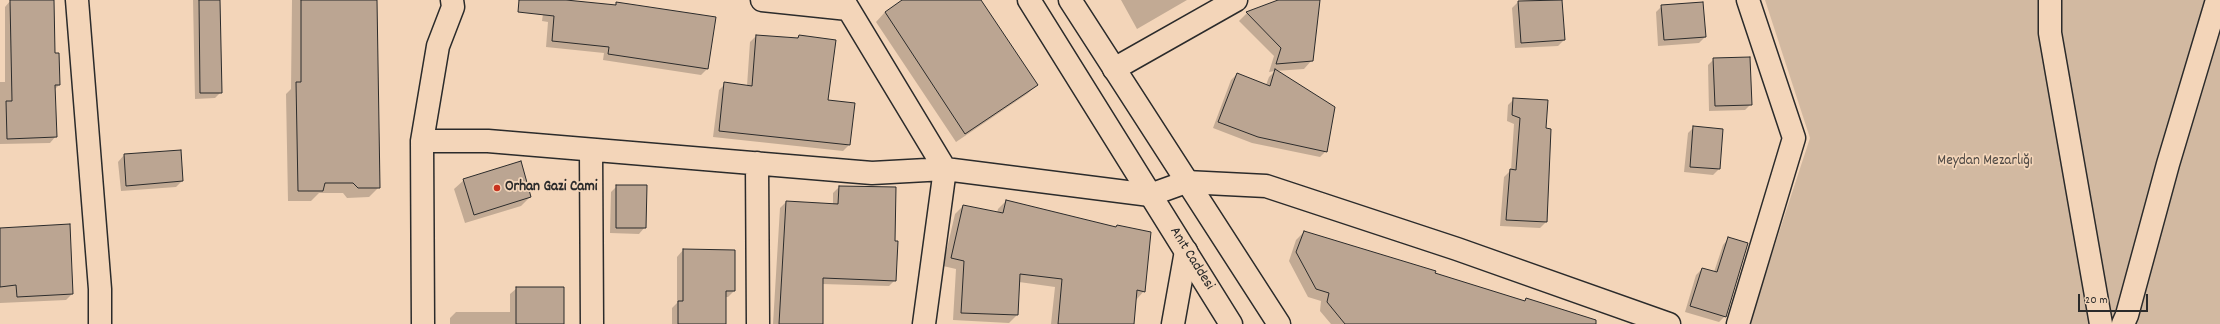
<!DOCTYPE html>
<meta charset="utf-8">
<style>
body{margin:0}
#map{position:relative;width:2220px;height:324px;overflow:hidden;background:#f3d5b9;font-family:Dekko,sans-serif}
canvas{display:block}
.scale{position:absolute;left:2078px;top:294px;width:70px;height:18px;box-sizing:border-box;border:2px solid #2b2b2b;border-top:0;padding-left:5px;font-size:12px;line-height:14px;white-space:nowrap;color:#2b2b2b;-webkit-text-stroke:3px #f3d5b9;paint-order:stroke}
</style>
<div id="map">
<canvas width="2220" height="324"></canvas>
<div class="scale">20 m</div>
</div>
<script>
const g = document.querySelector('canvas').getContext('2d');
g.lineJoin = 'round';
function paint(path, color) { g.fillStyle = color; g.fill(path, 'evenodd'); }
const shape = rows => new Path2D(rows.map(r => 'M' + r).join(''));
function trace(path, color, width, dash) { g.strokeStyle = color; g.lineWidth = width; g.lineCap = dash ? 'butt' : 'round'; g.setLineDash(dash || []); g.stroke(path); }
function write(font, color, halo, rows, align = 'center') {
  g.font = font + ' Dekko,sans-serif'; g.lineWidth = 3.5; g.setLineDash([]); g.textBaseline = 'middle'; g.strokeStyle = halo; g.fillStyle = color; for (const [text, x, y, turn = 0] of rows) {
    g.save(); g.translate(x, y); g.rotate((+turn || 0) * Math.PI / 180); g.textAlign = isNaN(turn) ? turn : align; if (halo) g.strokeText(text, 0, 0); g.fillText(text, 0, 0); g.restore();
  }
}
const green = shape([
 [1765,0,2220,0,2220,324,1749,324,1810,138]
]);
const shadow = shape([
 [11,0,53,0,54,54,59,85,54,90,56,136,50,143,0,144,0,82,5,82,5,7],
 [193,0,220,0,221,92,215,98,195,99],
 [292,0,376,0,379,187,369,197,347,198,343,193,319,193,311,201,288,201,286,94,291,89],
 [549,0,614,6,617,3,707,69,701,75,603,60,604,53,546,47,548,22,542,21,544,6],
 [904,0,980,0,1037,85,1027,94,956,142,876,22,885,12],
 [1121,0,1187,0,1137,29],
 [1281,0,1319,0,1312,60,1304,69,1275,71,1326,151,1320,157,1252,143,1213,128,1231,80,1237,74,1266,85,1269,77,1275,71,1269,72,1274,56,1239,21,1247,13],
 [1561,0,1564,40,1558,46,1515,48,1512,8,1518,2],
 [1662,6,1705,37,1699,43,1658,46,1656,12],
 [756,36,796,39,799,36,826,101,849,145,843,151,713,137,719,90,725,84,747,86,750,42],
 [1714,59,1751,104,1745,110,1709,111,1708,65],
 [1514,99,1545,129,1546,222,1540,228,1500,226,1504,177,1511,170,1514,124,1507,121,1508,105],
 [1694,127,1719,169,1713,175,1684,172,1688,133],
 [124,155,182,181,176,187,121,191,118,162],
 [464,180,530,197,521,206,465,223,454,189],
 [617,186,645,227,639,234,610,233,611,192],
 [839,187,895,280,889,286,822,284,822,324,773,324,780,208,786,202,833,205,833,193],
 [1006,201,1144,291,1136,300,1133,324,1051,324,1055,287,1019,282,1017,315,1009,323,953,320,956,269,943,266,955,214,963,206,997,213,998,209],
 [0,229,72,294,66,300,0,303],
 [1304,232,1524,301,1526,299,1590,324,1331,324,1320,311,1321,301,1308,297,1289,261,1296,240],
 [1729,238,1725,316,1719,322,1685,312,1696,275,1702,269,1714,272,1723,245],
 [683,250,734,291,728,297,725,297,725,324,672,324,672,308,677,303,677,257],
 [517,288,563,324,450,324,450,318,456,312,510,312,510,294]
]);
const building = shape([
 [10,0,54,0,55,53,59,53,60,85,55,85,57,137,7,139,6,101,12,101,10,0],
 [199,0,220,0,222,93,200,93,199,0],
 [301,0,377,0,380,188,358,188,353,183,325,183,323,191,298,191,296,82,301,82,301,0],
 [519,0,566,0,616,5,616,2,716,17,708,69,608,54,609,47,552,41,554,16,518,12,519,0],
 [902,0,981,0,1038,85,965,134,885,12,902,0],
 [1278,0,1320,0,1313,61,1276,64,1281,48,1246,12,1278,0],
 [1562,0,1565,40,1521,43,1518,1,1562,0],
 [1703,2,1706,37,1664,40,1661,5,1703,2],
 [756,35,798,38,799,35,836,40,828,100,855,103,850,145,719,131,724,82,752,86,756,35],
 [1750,57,1752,105,1715,106,1713,58,1750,57],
 [1275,69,1335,107,1327,152,1258,137,1218,122,1237,73,1270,86,1275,69],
 [1513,98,1548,100,1546,128,1551,129,1547,222,1506,220,1510,169,1516,170,1520,118,1512,115,1513,98],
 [1693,126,1723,129,1720,169,1690,167,1693,126],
 [181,150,183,181,126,186,124,154,181,150],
 [521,161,531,197,474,215,463,179,521,161],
 [616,185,647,185,646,228,616,228,616,185],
 [839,186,896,187,895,241,898,241,896,281,823,278,823,324,779,324,786,201,838,204,839,186],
 [1006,200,1116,227,1117,225,1151,232,1145,292,1137,290,1134,324,1058,324,1062,279,1020,274,1018,315,961,313,964,261,951,258,963,205,1003,213,1006,200],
 [70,224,73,294,17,297,16,285,0,287,0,228,70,224],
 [1304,231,1436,271,1435,273,1525,301,1526,298,1596,320,1596,324,1345,324,1327,302,1329,293,1316,289,1296,252,1304,231],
 [1728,237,1748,243,1726,317,1690,306,1702,268,1717,272,1728,237],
 [683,249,735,250,735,291,726,291,726,324,678,324,678,301,683,301,683,249],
 [516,287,564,287,564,324,516,324,516,287]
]);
const minor = shape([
 [77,0,100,289,100,324],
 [762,0,848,9],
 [843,0,945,169,924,324],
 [2050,0,2050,33,2101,324],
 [1114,69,1236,0],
 [422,141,488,141,872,173,945,169,1150,195,1186,182,1266,186,1457,249,1669,324],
 [591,150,592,324],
 [757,163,758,324],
 [423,324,422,141,438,46,453,7,452,0],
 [1173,324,1186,251],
 [1738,324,1794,138,1748,0],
 [2123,324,2127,315,2168,164,2217,0]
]);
const major = shape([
 [1029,0,1231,324],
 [1070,0,1279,324]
]);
const markers = [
 [497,188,4,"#c8321e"]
];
const parkNames = [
 ["Meydan Mezarlığı",1985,162]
];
const poiNames = [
 ["Orhan Gazi Cami",505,188]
];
const streetNames = [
 ["Anıt Caddesi",1191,259,58]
];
paint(green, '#d2b9a1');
paint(shadow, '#0003');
paint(building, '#bba592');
trace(building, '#2b2b2b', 1);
trace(minor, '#2b2b2b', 25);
trace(major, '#2b2b2b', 25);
trace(minor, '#f3d5b9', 22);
trace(major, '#f3d5b9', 22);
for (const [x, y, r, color] of markers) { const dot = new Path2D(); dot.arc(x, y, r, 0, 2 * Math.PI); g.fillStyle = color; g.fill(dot); trace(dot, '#f3d5b9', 1.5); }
write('15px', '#4c4743', '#f3d5b9', parkNames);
write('bold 15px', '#2b2b2b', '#f3d5b9', poiNames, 'left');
write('15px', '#2b2b2b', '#f3d5b9', streetNames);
</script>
